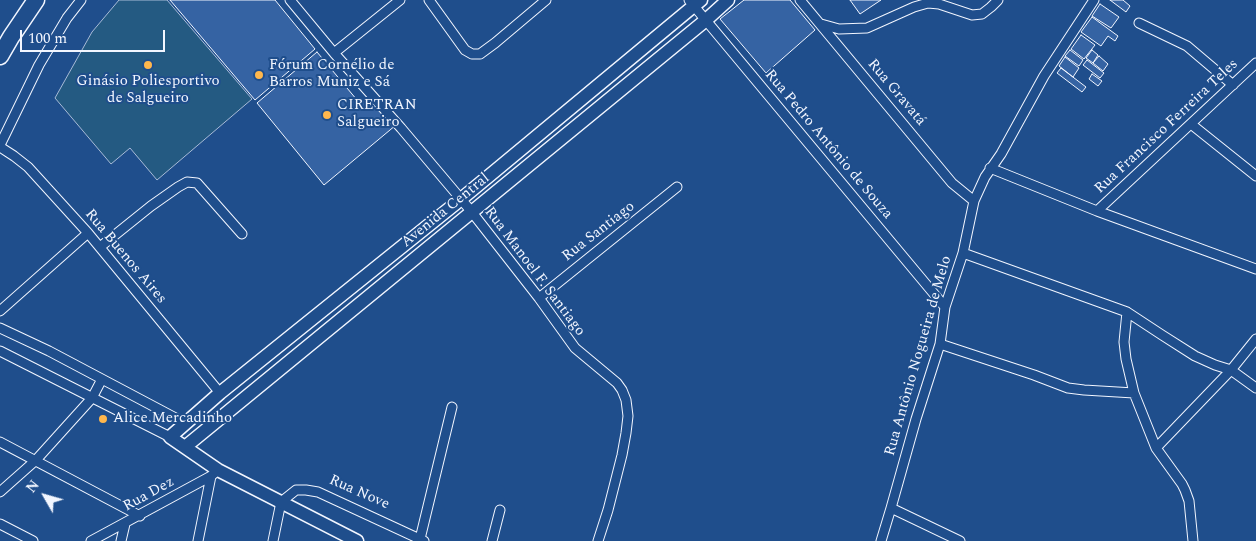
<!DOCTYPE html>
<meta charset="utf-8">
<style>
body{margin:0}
#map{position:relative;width:1256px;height:541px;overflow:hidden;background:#1f4e8c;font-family:Spectral,serif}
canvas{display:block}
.north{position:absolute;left:20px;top:471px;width:50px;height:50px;-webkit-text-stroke:4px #1f4e8c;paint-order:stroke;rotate:308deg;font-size:14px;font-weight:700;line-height:20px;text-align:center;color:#f2f6ff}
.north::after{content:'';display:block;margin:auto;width:18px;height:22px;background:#f2f6ff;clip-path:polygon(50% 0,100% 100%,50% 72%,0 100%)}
.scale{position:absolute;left:20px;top:30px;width:145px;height:22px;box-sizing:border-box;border:2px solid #f2f6ff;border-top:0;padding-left:6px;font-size:15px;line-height:18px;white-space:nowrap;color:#f2f6ff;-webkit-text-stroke:4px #1f4e8c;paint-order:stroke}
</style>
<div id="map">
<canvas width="1256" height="541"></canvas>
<div class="north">N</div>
<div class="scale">100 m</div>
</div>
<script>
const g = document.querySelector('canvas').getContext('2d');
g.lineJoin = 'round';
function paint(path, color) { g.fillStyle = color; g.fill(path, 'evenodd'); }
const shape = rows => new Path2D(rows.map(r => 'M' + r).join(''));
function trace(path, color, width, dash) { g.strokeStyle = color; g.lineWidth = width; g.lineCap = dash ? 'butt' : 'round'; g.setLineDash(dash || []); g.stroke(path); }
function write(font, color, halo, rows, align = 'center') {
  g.font = font + ' Spectral,serif'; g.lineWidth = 4; g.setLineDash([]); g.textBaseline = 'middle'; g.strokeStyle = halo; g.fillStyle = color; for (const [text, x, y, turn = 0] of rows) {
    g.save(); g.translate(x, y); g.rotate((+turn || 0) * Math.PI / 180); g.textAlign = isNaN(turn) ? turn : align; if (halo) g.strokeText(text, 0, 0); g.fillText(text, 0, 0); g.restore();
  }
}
const green = shape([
 [119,0,167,0,252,99,157,180,130,148,111,164,55,98,92,32,119,0]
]);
const building = shape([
 [170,0,275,0,315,49,255,100,170,0],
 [744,0,790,0,815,30,766,73,720,19,744,0],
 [850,0,881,0,860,14,850,0],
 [1110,0,1123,0,1130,6,1126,12,1110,0],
 [1100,4,1119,17,1111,28,1092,16,1100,4],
 [1092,17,1118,36,1115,41,1108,36,1101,46,1081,32,1092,17],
 [1081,35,1095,45,1084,59,1071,49,1081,35],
 [1070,50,1083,60,1079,66,1065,56,1070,50],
 [1092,50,1098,55,1093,63,1086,58,1092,50],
 [317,52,357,100,378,105,396,125,324,185,257,103,317,52],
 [1099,56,1108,64,1103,71,1093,63,1099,56],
 [1065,57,1079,68,1073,77,1059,66,1065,57],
 [1087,60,1104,73,1100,78,1083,65,1087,60],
 [1061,68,1086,87,1082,92,1057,73,1061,68],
 [1092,74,1102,81,1098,86,1089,79,1092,74]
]);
const street = shape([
 [290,0,334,53,401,128,471,211,539,298,575,348,617,383,622,390,626,400,628,416,626,433,622,455,608,510,598,541],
 [429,0,465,50,472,54,480,54,495,43,546,0],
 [689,0,945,307],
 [800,0,952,183,974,201],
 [1139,23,1187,46,1233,85],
 [821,24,839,29,867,28,914,7,928,3,939,4,972,15,982,14,991,7,998,0],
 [334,53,400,0],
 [1191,124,1256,176],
 [0,145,39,65,67,18,81,0],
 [0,147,14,156,28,167,88,233,220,393],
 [990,168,1097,211,1256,269],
 [1097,211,1256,63],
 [100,247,151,206,178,187,187,182,197,183,242,234],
 [963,253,1127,312,1162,335,1195,356,1215,365,1231,370,1256,388],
 [539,298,677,187],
 [0,311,88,233],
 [1127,312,1124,342,1126,359,1134,393,1156,448,1182,484,1185,490,1189,501,1193,541],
 [0,328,49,351,185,423],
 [940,344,1034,375,1068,388,1084,390,1134,393],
 [0,351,170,437],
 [0,442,140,516],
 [1156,448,1231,370,1256,339],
 [0,492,36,460,92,398,102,379],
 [891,508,960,541],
 [0,524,33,541],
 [420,539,452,407],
 [91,541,211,476,218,470],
 [121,541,125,524],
 [198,541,211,476],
 [273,541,281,502,296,490,306,490,318,492,424,541],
 [492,541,500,510],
 [881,541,891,508,916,419,940,344,945,307,963,253,974,201,985,177,1001,154,1044,76,1094,0]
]);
const secondary = shape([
 [185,447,706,20,728,0],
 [357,541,218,470,170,437,220,393,460,200,701,0]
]);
const highway = shape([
 [0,56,11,37,36,0]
]);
const markers = [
 [148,65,5,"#ffb74d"],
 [259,75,5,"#ffb74d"],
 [327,115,5,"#ffb74d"],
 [103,419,5,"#ffb74d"]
];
const poiNames = [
 ["Fórum Cornélio de",269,66],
 ["Barros Muniz e Sá",269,83],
 ["Ginásio Poliesportivo",148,82,"center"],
 ["de Salgueiro",148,99,"center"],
 ["CIRETRAN",337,106],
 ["Salgueiro",337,123],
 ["Alice Mercadinho",113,419]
];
const streetNames = [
 ["Rua Gravatá",896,93,50],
 ["Rua Francisco Ferreira Teles",1167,127,-43],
 ["Rua Pedro Antônio de Souza",828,145,50],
 ["Avenida Central",446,211,-39],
 ["Rua Santiago",599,232,-38],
 ["Rua Buenos Aires",125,257,50],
 ["Rua Manoel F. Santiago",534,272,53],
 ["Rua Antônio Nogueira de Melo",919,356,-74],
 ["Rua Nove",359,493,24],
 ["Rua Dez",149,495,-29]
];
paint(green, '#245a82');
trace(green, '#a8bbd7', 1);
paint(building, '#3563a3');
trace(building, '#f2f6ff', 1);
trace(street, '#f2f6ff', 11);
trace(secondary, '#f2f6ff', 15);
trace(highway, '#f2f6ff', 19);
trace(street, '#1f4e8c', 9);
trace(secondary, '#1f4e8c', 12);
trace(highway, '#1f4e8c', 16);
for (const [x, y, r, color] of markers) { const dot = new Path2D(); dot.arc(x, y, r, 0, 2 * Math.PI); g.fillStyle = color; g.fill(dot); trace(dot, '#1f4e8c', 2); }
write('15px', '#f2f6ff', '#1f4e8c', poiNames, 'left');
write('15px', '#f2f6ff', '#1f4e8c', streetNames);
</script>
